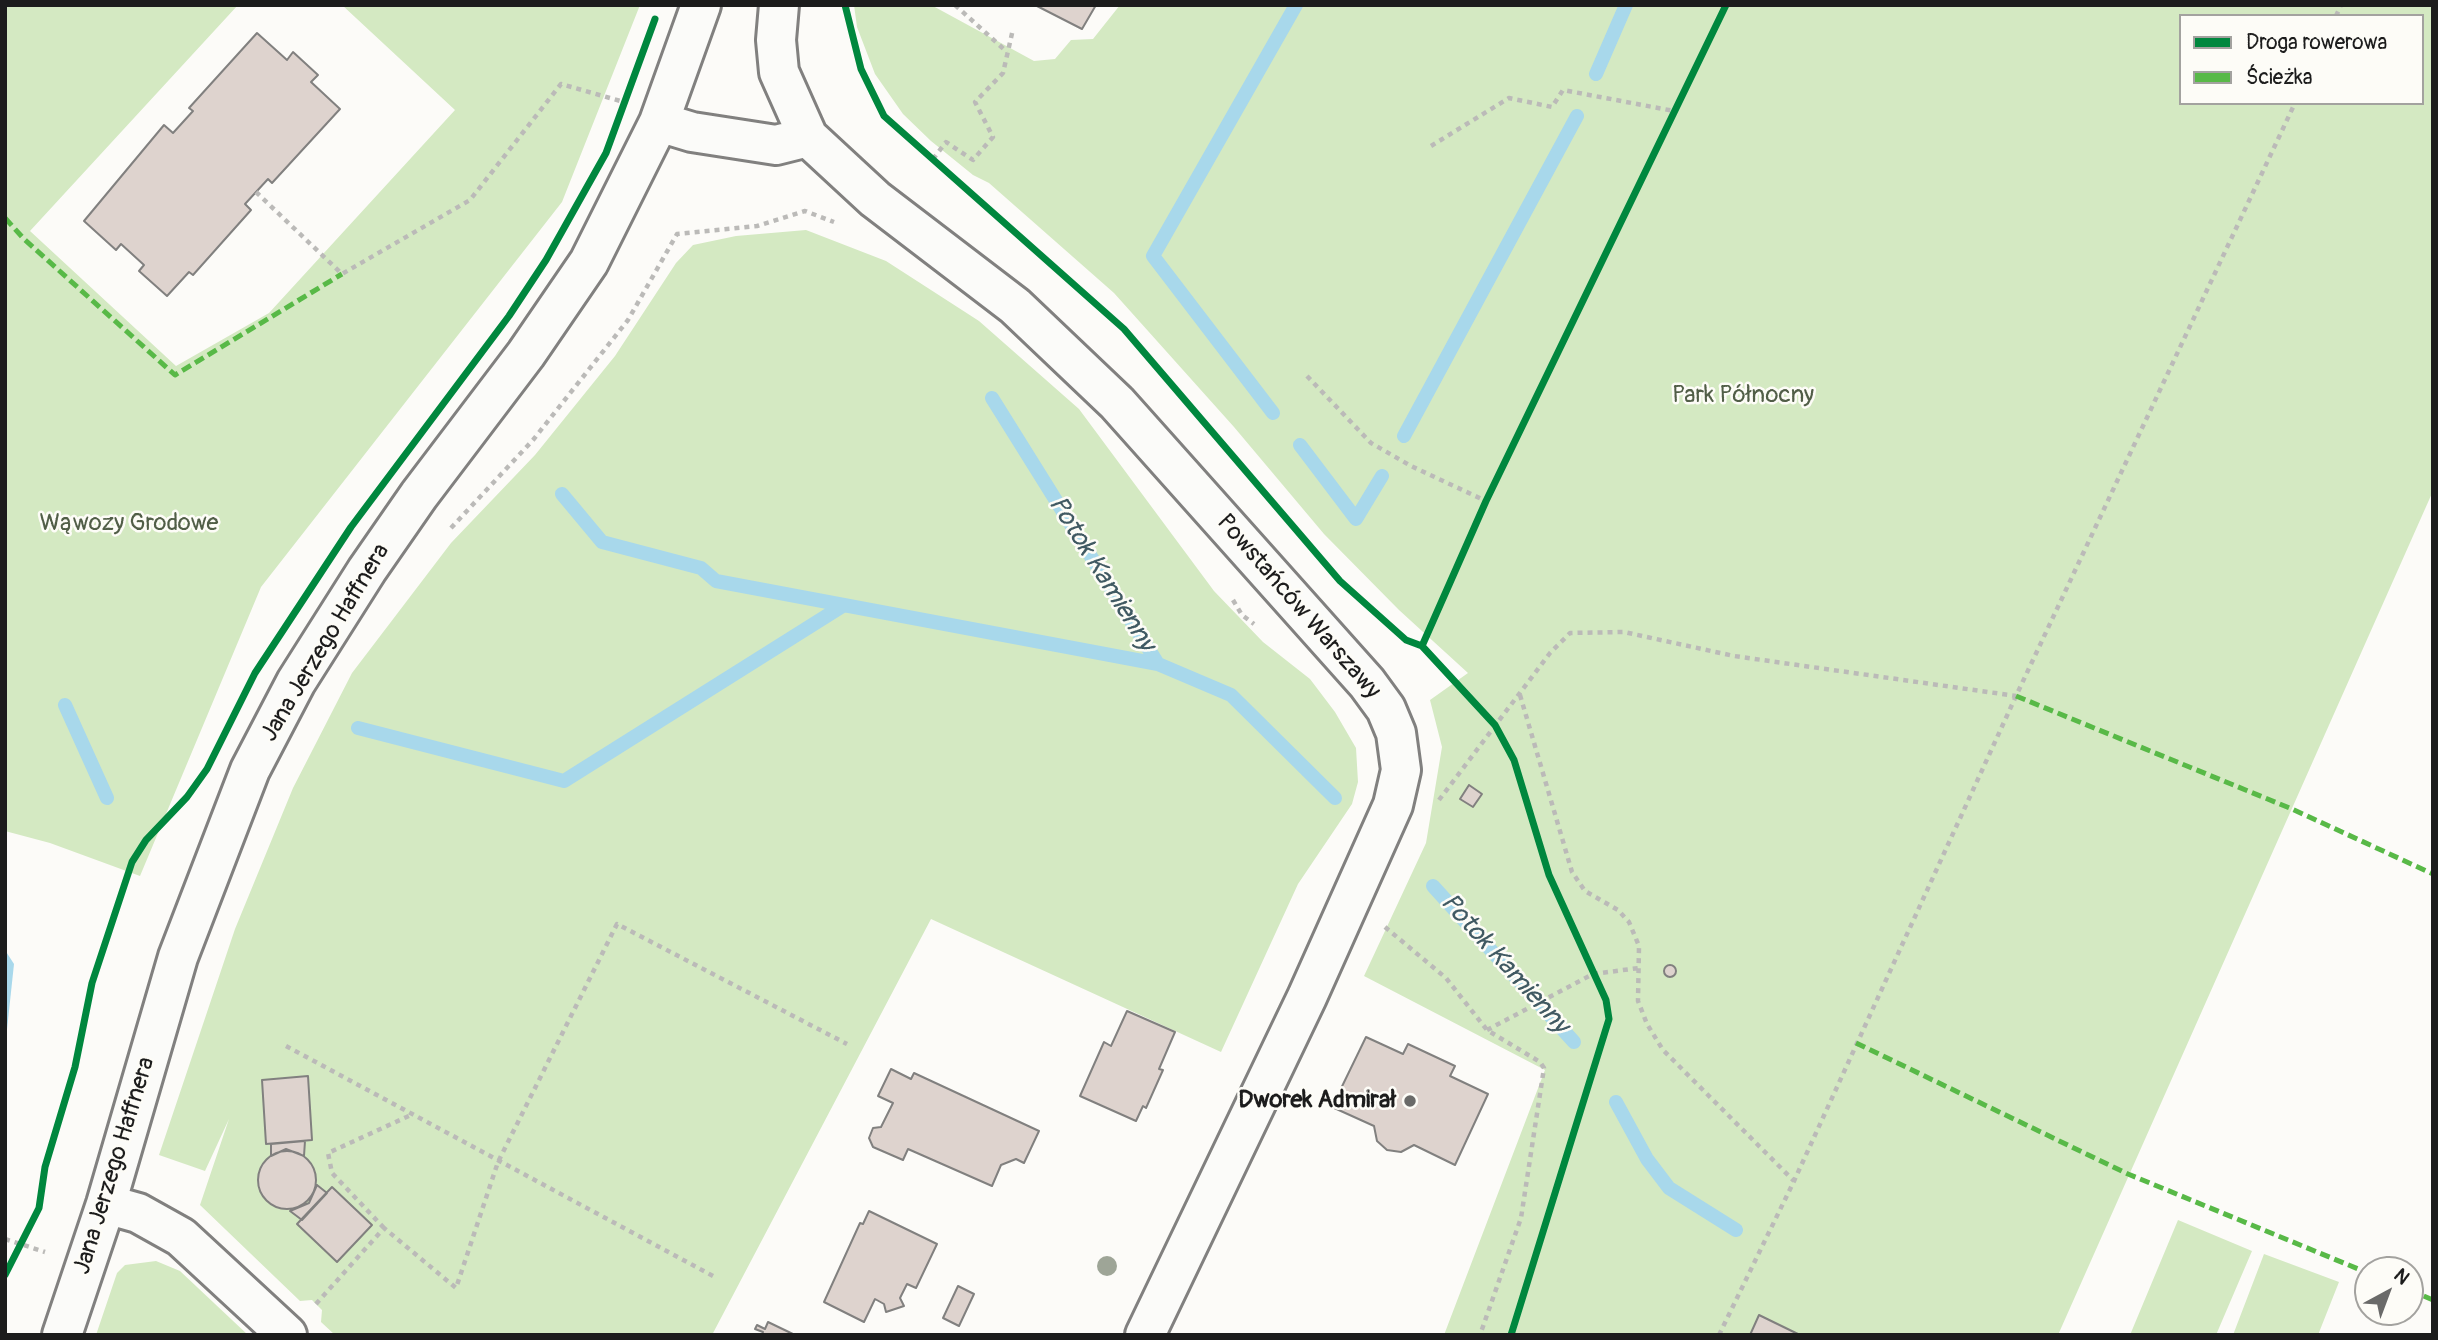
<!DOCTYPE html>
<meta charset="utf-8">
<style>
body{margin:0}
#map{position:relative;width:2438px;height:1340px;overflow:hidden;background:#fcfbf8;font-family:Pangolin,sans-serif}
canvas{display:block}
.frame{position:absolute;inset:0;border:7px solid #1c1c1c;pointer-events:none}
.legend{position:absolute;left:2179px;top:14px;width:245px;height:91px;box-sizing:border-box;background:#fdfcf7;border:2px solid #a3a29f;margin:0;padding:9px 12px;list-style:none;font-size:21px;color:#1c1c1c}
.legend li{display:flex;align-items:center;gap:14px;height:35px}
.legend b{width:35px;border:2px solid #a3a29f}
.north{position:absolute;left:2354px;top:1256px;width:70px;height:70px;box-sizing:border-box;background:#fdfcf7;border:2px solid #a3a29f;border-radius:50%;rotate:41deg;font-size:19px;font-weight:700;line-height:28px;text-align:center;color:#1c1c1c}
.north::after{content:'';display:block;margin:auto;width:24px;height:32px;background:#6a6a69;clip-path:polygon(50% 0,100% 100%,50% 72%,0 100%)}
</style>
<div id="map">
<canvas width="2438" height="1340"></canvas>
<div class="frame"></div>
<ul class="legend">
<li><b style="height:9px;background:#00873e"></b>Droga rowerowa</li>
<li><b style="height:9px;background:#58b947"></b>Ścieżka</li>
</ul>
<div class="north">N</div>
</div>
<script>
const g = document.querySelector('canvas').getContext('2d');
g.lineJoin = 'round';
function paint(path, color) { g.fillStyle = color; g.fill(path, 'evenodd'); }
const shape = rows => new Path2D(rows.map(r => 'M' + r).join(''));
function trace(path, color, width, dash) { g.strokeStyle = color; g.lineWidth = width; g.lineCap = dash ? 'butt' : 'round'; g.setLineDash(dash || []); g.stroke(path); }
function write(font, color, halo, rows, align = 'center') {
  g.font = font + ' Pangolin,sans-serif'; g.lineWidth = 5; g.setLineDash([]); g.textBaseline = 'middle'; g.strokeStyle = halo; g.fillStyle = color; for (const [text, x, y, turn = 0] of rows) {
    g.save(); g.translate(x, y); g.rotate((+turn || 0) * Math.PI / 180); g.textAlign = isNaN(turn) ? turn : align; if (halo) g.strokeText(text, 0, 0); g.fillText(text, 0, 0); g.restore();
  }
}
const green = shape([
 [5,5,238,5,30,231,176,366,269,313,455,110,342,5,640,5,562,202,261,587,140,876,50,843,5,831],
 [854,5,933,6,1034,61,1055,59,1071,40,1093,39,1120,5,2433,5,2433,491,2058,1335,1444,1335,1545,1070,1364,976,1426,843,1442,747,1430,700,1468,673,1399,610,1324,534,1234,427,1114,293,989,183,973,175,931,141,903,114,875,74,857,27],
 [2181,16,2422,16,2422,103,2181,103],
 [806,230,886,261,979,321,1079,409,1214,591,1263,642,1310,679,1335,712,1356,748,1358,782,1352,804,1298,884,1221,1052,931,919,712,1335,335,1335,321,1322,322,1310,312,1300,300,1301,200,1205,229,1119,205,1171,159,1155,235,929,293,788,352,673,451,543,535,455,615,356,676,263,693,245,736,236],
 [2178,1220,2252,1251,2216,1335,2130,1335],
 [2264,1254,2339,1282,2318,1335,2233,1335],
 [156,1261,180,1271,248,1335,96,1335,117,1273,125,1265]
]);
const water = shape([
 [5,950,14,964,5,1048]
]);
const stream = shape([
 [1596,74,1626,5],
 [992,398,1158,664,1231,695,1335,798],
 [1273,413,1153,256,1296,5],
 [1404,436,1577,116],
 [1300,445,1356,519,1382,476],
 [562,494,602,542,701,568,716,581,1158,664],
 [65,705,107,798],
 [358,728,564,781,844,605],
 [1433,886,1574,1042],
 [1616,1102,1647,1159,1669,1188,1736,1230]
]);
const building = shape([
 [1035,5,1096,5,1082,29,1035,5],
 [257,33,287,60,293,52,318,75,311,82,340,109,272,183,268,179,245,204,251,210,193,275,189,272,167,296,139,271,144,265,121,244,116,250,84,221,164,125,173,133,193,111,189,108,257,33],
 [1469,785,1482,794,1473,807,1460,799,1469,785],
 '1664 971a6 6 0 1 1 12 0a6 6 0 1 1-12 0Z',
 [1127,1011,1175,1032,1159,1069,1163,1070,1146,1108,1143,1106,1136,1121,1080,1096,1104,1042,1111,1046,1127,1011],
 [1366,1037,1403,1054,1408,1044,1455,1066,1450,1076,1488,1094,1455,1165,1414,1145,1401,1152,1387,1150,1377,1141,1374,1126,1332,1107,1366,1037],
 [891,1069,911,1079,914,1073,1039,1131,1024,1163,1016,1159,1001,1165,992,1186,908,1149,903,1160,873,1147,869,1138,873,1128,881,1127,893,1103,878,1096,891,1069],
 [308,1076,312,1140,266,1144,262,1080,308,1076],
 [305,1141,304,1156,286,1149,271,1156,271,1144,305,1141],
 '258 1180a29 29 0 1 1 58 0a29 29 0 1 1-58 0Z',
 [317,1185,327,1193,302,1220,290,1211,309,1203,317,1185],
 [332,1187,372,1225,337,1262,297,1224,332,1187],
 [869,1211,937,1244,916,1288,907,1284,900,1298,904,1306,886,1312,884,1304,875,1299,864,1322,824,1302,860,1223,863,1224,869,1211],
 [958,1286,974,1294,959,1326,943,1318,958,1286],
 [1759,1315,1800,1335,1750,1335,1759,1315],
 [768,1322,795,1335,762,1335,763,1332,755,1329,757,1325,765,1329,768,1322]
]);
const path = shape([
 [955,5,1007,52],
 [2336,16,2341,5],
 [884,116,1124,329,1340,581,1406,640,1422,646,1495,725],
 [1431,146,1509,98,1552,107,1563,90,1674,111],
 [933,159,946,142,973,160,993,137,975,102,1003,73,1013,29],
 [256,192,342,274,470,200,561,84,624,102],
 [1307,376,1371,443,1411,466,1486,501],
 [451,528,533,440,628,320,677,234,757,226,805,211,834,222],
 [1233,600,1242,615,1254,624],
 [1520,695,1572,872,1585,891,1618,910,1629,922,1639,946,1638,1001,1647,1024,1663,1050,1794,1181],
 [1439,800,1550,653,1570,633,1624,632,1734,656,2016,696],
 [1385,927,1446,978,1487,1030,1540,1062,1544,1068,1521,1218,1480,1335],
 [1487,1030,1593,974,1639,968],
 [286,1046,713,1276],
 [384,1228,332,1173,328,1153,411,1115],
 [5,1239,45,1252],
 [316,1304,384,1228,456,1288,498,1162,617,924,847,1044],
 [1719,1335,1794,1181,2016,696,2295,103]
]);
const minor = shape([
 [779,5,776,40,779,72,808,137,875,199,1015,306,1117,403,1367,683,1386,709,1396,733,1401,770,1393,805,1307,997,1145,1335],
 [659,122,692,132,776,145,808,137],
 [106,1204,138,1213,181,1237,287,1335],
 [62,1335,106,1204,178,957,250,770,296,682,367,570,419,495,526,354,589,262,659,122,701,5]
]);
const quiet = shape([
 [5,218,24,239,175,375,342,274],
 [2016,696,2292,809,2433,874],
 [1856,1043,2128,1174,2368,1273],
 [2410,1290,2433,1300]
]);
const cycleway = shape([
 [845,5,861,69,884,116,1124,329,1340,581,1406,640,1422,646,1495,725,1514,760,1549,875,1606,1000,1609,1019,1511,1335],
 [1422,646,1486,501,1726,5],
 [5,1275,39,1208,45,1167,75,1067,92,983,132,862,146,840,187,797,207,769,255,673,351,527,509,316,546,260,606,153,655,19]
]);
const trees = [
 [1107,1266]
];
const markers = [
 [1410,1101,7,"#6a6a69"]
];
const parkNames = [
 ["Park Północny",1743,396],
 ["Wąwozy Grodowe",129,524]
];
const streetNames = [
 ["Powstańców Warszawy",1298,607,49],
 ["Jana Jerzego Haffnera",326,643,-59],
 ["Jana Jerzego Haffnera",115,1166,-73]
];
const poiNames = [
 ["Dworek Admirał",1396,1101]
];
const waterNames = [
 ["Potok Kamienny",1101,574,58],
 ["Potok Kamienny",1504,964,48]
];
paint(green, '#d4e9c2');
paint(water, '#a8d8eb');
trace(stream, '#a8d8eb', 14);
paint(building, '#ded3ce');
trace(building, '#81807f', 2);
trace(minor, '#81807f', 44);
trace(path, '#bbbab8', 4.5, [5, 5]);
trace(minor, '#fbfbf9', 38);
trace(quiet, '#58b947', 5, [10, 5]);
trace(cycleway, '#00873e', 7);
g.fillStyle = '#9ea597';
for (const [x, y] of trees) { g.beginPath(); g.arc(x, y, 10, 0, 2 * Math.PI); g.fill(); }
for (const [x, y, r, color] of markers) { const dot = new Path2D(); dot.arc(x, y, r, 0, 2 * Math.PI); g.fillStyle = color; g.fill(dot); trace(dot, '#fdfcf7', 2.5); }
write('24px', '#515e47', '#fdfcf7', parkNames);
write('24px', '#1c1c1c', '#fdfcf7', streetNames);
write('bold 24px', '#1c1c1c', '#fdfcf7', poiNames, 'right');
write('italic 26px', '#405962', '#fdfcf7', waterNames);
</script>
